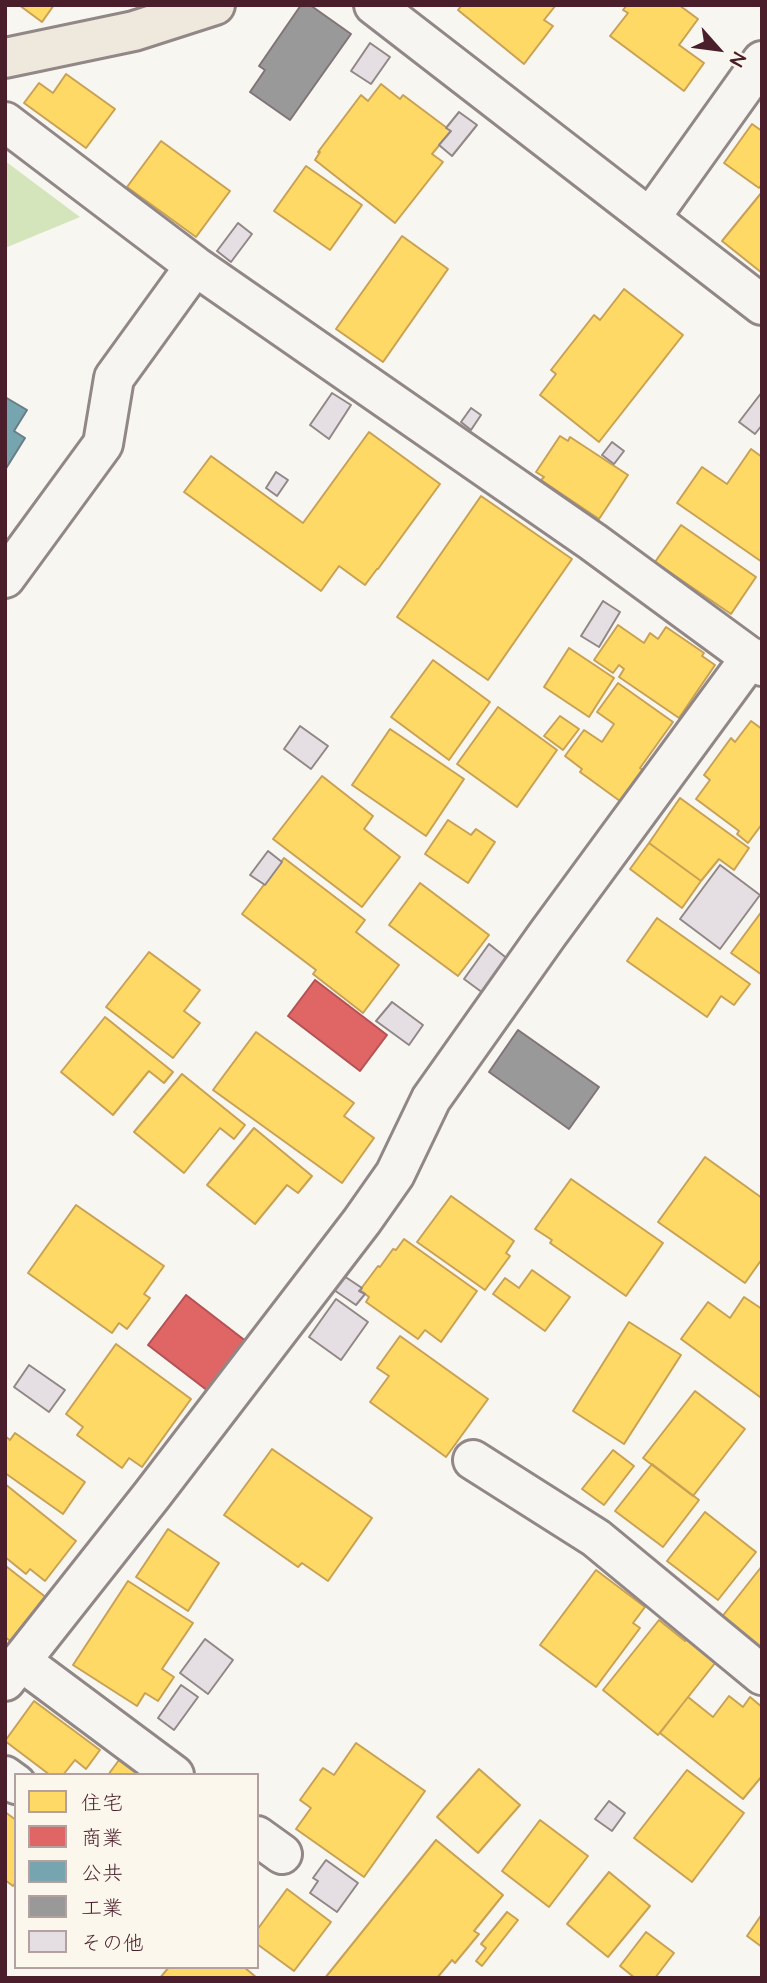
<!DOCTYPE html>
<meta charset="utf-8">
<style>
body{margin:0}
#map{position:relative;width:767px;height:1983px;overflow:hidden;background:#f8f6f0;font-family:"Architects Daughter","Klee One",sans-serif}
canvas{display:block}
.frame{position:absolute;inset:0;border:7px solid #4a1f2b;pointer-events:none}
.legend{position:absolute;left:14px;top:1773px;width:245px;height:196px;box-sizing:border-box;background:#fbf7ec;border:2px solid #b4a19f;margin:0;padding:9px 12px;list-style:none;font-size:21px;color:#4a1f2b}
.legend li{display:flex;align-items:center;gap:14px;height:35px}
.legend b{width:35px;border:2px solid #b4a19f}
.north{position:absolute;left:683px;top:14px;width:70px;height:70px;-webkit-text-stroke:5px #fbf7ec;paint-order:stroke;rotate:118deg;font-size:19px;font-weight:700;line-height:28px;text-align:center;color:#4a1f2b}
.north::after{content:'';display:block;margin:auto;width:24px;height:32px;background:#4a1f2b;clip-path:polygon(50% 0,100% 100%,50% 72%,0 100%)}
</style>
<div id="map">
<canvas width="767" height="1983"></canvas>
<div class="frame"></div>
<ul class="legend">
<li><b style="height:19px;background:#ffd966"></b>住宅</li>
<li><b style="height:19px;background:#e06666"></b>商業</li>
<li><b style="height:19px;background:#76a5af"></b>公共</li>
<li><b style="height:19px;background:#999"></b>工業</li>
<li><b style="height:19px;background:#e5dfe4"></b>その他</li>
</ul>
<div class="north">N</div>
</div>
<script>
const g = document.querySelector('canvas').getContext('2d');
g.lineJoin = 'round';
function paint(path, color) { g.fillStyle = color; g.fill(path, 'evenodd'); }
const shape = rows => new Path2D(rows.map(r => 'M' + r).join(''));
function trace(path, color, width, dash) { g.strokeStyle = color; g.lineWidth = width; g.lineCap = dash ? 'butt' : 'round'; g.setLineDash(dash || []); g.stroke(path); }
const green = shape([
 [5,161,80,217,5,248]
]);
const homes = shape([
 [19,5,54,5,42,22,19,5],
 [462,5,556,5,544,20,553,26,524,64,458,10,462,5],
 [627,5,679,5,698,19,679,45,704,63,684,91,610,36,628,13,623,10,627,5],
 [66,74,115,109,86,148,24,103,39,83,53,93,66,74],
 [381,84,400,99,403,95,451,131,432,154,443,162,395,223,315,160,320,152,318,152,361,95,368,101,381,84],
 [752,124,762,131,762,184,759,188,724,163,752,124],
 [161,141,230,191,196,237,127,187,161,141],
 [306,166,362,205,330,250,274,211,306,166],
 [762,192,762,273,722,241,762,192],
 [402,236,448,269,383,362,336,329,402,236],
 [624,289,683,335,599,442,540,395,556,374,551,370,594,315,600,320,624,289],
 [369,432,440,484,378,569,377,569,365,585,339,566,321,591,184,492,211,456,303,523,369,432],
 [560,436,568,441,570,437,628,475,599,519,541,480,544,477,536,472,560,436],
 [751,449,762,457,762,562,677,503,702,467,727,484,751,449],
 [481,496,572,559,488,680,397,617,481,496],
 [681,525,756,577,731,614,655,562,681,525],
 [618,625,644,643,650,633,658,639,666,627,704,653,702,656,715,665,679,718,619,677,624,669,619,665,613,673,594,660,618,625],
 [569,648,614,678,589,717,544,687,569,648],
 [433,660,490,702,449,760,391,717,433,660],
 [618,683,673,722,640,768,647,773,624,804,580,772,582,769,565,756,584,730,602,742,614,724,597,712,618,683],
 [498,707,557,750,517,807,457,764,498,707],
 [560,716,579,729,563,750,544,736,560,716],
 [751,721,762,729,762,824,748,843,737,834,739,831,696,799,710,780,704,775,731,738,735,742,751,721],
 [390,729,464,779,426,836,352,785,390,729],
 [322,776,373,816,364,829,400,857,362,907,273,839,322,776],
 [680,798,749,848,734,870,719,859,701,881,649,843,680,798],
 [448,820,471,835,476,829,495,842,468,883,425,854,448,820],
 [649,843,701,881,682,908,630,869,649,843],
 [284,858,365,920,356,932,399,965,363,1013,313,974,316,970,242,914,284,858],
 [420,883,489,935,458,976,389,925,420,883],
 [762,911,762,975,731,953,762,911],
 [657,918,750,984,734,1005,721,996,707,1017,627,961,657,918],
 [149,952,200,990,184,1011,200,1023,173,1058,106,1007,149,952],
 [105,1017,173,1072,164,1083,149,1071,113,1115,61,1072,105,1017],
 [256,1032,354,1103,344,1116,374,1138,342,1183,213,1090,256,1032],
 [182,1074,245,1125,234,1139,220,1128,184,1173,134,1132,182,1074],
 [254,1128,312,1176,298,1193,287,1185,255,1224,207,1185,254,1128],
 [705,1157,762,1198,762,1259,745,1283,658,1222,705,1157],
 [571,1179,663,1243,626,1296,550,1243,552,1240,535,1229,571,1179],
 [451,1196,514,1241,506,1253,510,1256,485,1290,417,1242,451,1196],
 [76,1205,164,1266,144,1294,150,1298,127,1329,119,1323,112,1333,28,1273,76,1205],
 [404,1239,477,1291,441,1342,425,1330,418,1339,366,1302,369,1297,360,1290,378,1266,380,1267,393,1249,396,1250,404,1239],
 [532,1270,570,1297,545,1331,493,1294,505,1278,519,1288,532,1270],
 [744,1297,762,1309,762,1395,760,1397,681,1339,708,1302,730,1318,744,1297],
 [629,1322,681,1355,624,1444,573,1411,629,1322],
 [400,1336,488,1399,446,1457,370,1402,389,1376,377,1368,400,1336],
 [116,1344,191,1399,142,1467,129,1458,122,1468,77,1435,83,1427,66,1414,116,1344],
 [695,1391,745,1429,693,1496,643,1458,695,1391],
 [15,1433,85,1482,63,1514,5,1473,5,1436,10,1440,15,1433],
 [272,1449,372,1518,328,1581,302,1563,298,1567,224,1515,272,1449],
 [613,1450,634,1466,604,1505,582,1489,613,1450],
 [652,1464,699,1500,663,1547,615,1511,652,1464],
 [5,1484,76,1541,45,1581,30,1569,26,1574,5,1557,5,1484],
 [705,1512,756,1552,718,1600,667,1561,705,1512],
 [168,1529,219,1563,188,1611,136,1577,168,1529],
 [762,1566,762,1649,721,1618,762,1566],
 [7,1567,52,1602,17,1646,5,1637,5,1569,7,1567],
 [596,1570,645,1607,633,1623,640,1628,596,1687,540,1645,596,1570],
 [128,1581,193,1623,162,1669,174,1677,158,1701,145,1693,137,1706,73,1665,128,1581],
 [659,1620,685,1641,690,1634,719,1658,658,1735,603,1690,659,1620],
 [729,1696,743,1707,750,1697,762,1707,762,1776,743,1799,660,1733,688,1697,713,1717,729,1696],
 [34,1701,100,1750,86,1769,75,1760,63,1775,50,1775,5,1741,34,1701],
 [356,1743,425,1791,364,1877,296,1829,311,1808,300,1800,323,1768,334,1775,356,1743],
 [122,1756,147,1775,108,1775,122,1756],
 [479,1769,520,1805,478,1853,437,1817,479,1769],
 [687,1770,744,1813,692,1882,634,1838,687,1770],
 [5,1812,16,1820,16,1882,13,1886,5,1880,5,1812],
 [540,1820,588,1856,549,1907,502,1871,540,1820],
 [436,1840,503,1895,474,1931,479,1934,455,1963,452,1960,437,1978,325,1978,436,1840],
 [609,1872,650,1906,608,1957,567,1924,609,1872],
 [287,1889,331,1922,294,1971,257,1944,257,1930,287,1889],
 [507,1912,518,1920,482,1966,476,1961,486,1948,481,1944,507,1912],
 [762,1914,762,1947,747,1936,762,1914],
 [646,1932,674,1953,655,1978,635,1978,620,1966,646,1932],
 [169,1967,244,1967,257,1978,160,1978,169,1967]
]);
const shops = shape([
 [315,980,387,1035,360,1071,288,1016,315,980],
 [186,1295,247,1342,208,1391,148,1345,186,1295]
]);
const public = shape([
 [5,397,27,410,14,431,25,438,5,470,5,397]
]);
const industry = shape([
 [301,5,310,5,351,34,290,120,250,92,265,70,259,66,301,5],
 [518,1030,599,1087,569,1129,489,1072,518,1030]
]);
const building = shape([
 [370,43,390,57,371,84,351,71,370,43],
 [459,112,477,125,452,156,439,145,451,131,446,128,459,112],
 [238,223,252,234,231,262,217,251,238,223],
 [762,392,762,425,755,434,739,422,762,392],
 [332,393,351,405,329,439,310,425,332,393],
 [471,408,481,415,471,430,461,422,471,408],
 [612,442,624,451,614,464,602,455,612,442],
 [276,472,288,480,277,496,266,488,276,472],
 [603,601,620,612,599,647,581,636,603,601],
 [300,726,328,746,311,769,284,749,300,726],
 [268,851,282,862,265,885,250,875,268,851],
 [720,865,760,895,720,949,680,919,720,865],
 [489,944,509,960,483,993,464,979,489,944],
 [392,1002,423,1025,409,1045,376,1021,392,1002],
 [344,1276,362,1288,359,1291,365,1294,356,1305,334,1290,344,1276],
 [336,1299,368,1322,341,1360,309,1337,336,1299],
 [29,1365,65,1390,49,1412,14,1387,29,1365],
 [205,1639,233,1660,208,1694,180,1673,205,1639],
 [181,1685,198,1697,174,1730,158,1718,181,1685],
 [609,1801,625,1813,612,1831,595,1819,609,1801],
 [326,1860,358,1883,337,1912,310,1893,318,1881,313,1878,326,1860]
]);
const street = shape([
 [374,5,762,305],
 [5,122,195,266,593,542,762,666],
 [650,218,762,61],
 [5,578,103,444,114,378,195,266],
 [473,1460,596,1538,762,1675],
 [21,1661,174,1775],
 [5,1681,152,1495,362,1221,395,1174,431,1099,547,935,751,657],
 [5,1776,16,1784],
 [257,1836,282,1854]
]);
const primary = shape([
 [5,58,134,31,215,5]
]);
paint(green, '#d4e5bb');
paint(homes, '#ffd966');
trace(homes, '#c9a154', 2);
paint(shops, '#e06666');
trace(shops, '#b35154', 2);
paint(public, '#76a5af');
trace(public, '#697d87', 2);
paint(industry, '#999');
trace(industry, '#817478', 2);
paint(building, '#e5dfe4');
trace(building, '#918787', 2);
trace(street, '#918787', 44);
trace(primary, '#918787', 44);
trace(street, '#f6f5f1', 38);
trace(primary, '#eee8dd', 38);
</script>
